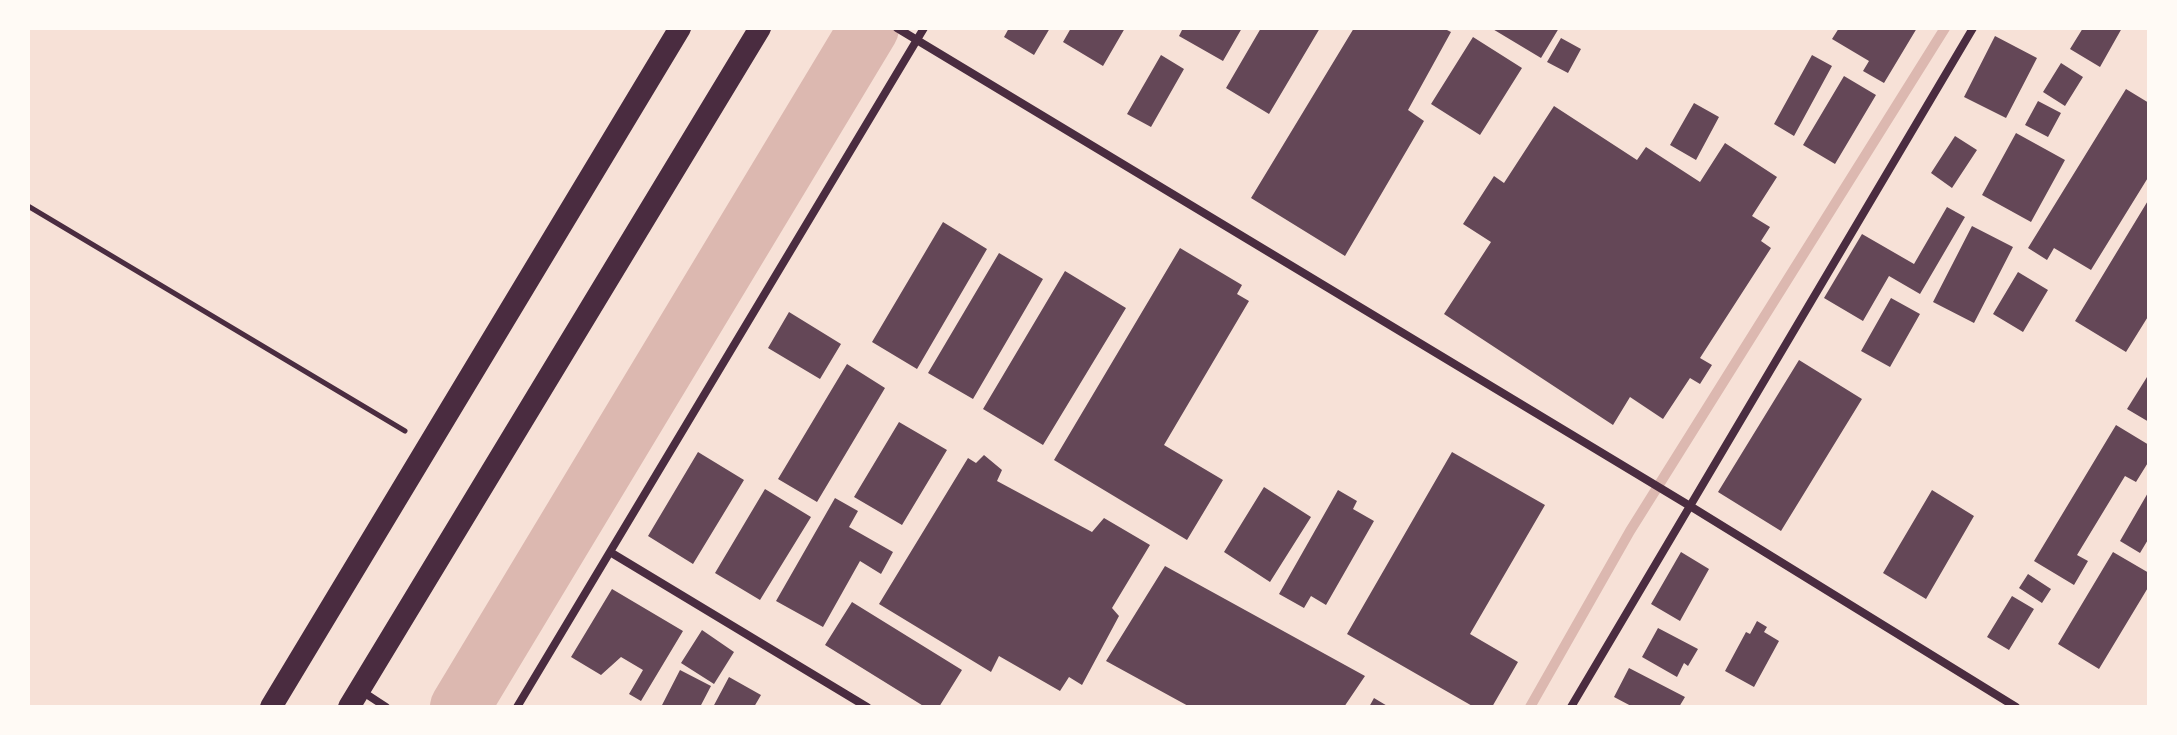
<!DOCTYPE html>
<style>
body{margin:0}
#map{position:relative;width:2177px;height:735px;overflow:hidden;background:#f7e1d7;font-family:"Times New Roman",serif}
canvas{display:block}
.frame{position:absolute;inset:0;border:30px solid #fffaf5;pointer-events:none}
</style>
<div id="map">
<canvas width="2177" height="735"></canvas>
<div class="frame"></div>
</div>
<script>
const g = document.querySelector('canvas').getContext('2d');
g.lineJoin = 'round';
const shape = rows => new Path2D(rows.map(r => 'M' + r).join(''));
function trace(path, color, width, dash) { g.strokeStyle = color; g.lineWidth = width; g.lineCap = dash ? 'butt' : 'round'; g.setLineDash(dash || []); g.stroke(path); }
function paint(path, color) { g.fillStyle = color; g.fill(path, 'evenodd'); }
const stream = shape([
 [1530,707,1630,531,1945,28]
]);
const river = shape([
 [460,707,869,28]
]);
const building = shape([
 [1009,28,1050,28,1034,55,1004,37],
 [1071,28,1125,28,1103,66,1063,42],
 [1183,28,1242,28,1223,61,1179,36],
 [1261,28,1320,28,1269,114,1226,88],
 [1354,28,1443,28,1451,32,1408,110,1424,121,1345,256,1251,198],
 [1491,28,1559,28,1541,58],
 [1839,28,1917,28,1884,83,1863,71,1869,61,1832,39],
 [2083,28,2122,28,2100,67,2070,49],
 [1995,36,2037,58,2006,118,1964,97],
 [1473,37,1522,68,1480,135,1431,104],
 [1561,38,1581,49,1568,73,1547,62],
 [1161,55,1184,69,1151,127,1127,114],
 [1812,55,1832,66,1794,136,1774,124],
 [2061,63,2083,77,2065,106,2043,92],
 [1844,76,1876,95,1835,164,1803,145],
 [2126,89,2149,103,2149,176,2091,270,2054,248,2047,260,2028,248],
 [2038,101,2061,113,2048,137,2025,125],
 [1694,103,1719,117,1696,160,1670,145],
 [1554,106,1637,160,1646,147,1700,182,1725,143,1777,177,1752,216,1770,227,1761,241,1771,248,1700,358,1712,365,1700,384,1690,378,1663,419,1630,397,1613,425,1444,314,1491,242,1463,224,1494,176,1504,183],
 [2016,133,2065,160,2031,222,1982,195],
 [1955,136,1977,150,1952,188,1931,173],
 [2149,199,2149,315,2126,352,2075,321],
 [1947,207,1965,217,1920,294,1889,276,1863,321,1824,298,1862,234,1914,264],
 [943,222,987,249,917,369,872,342],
 [1972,226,2013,247,1974,323,1933,302],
 [1180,248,1242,285,1237,294,1249,301,1164,445,1223,480,1187,540,1054,460],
 [999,253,1043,279,973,399,928,373],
 [1065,271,1126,308,1043,445,983,409],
 [2018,272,2048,290,2023,332,1993,314],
 [1891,298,1920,314,1890,367,1861,351],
 [789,312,841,344,820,379,768,348],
 [1799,360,1862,399,1781,531,1718,492],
 [847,364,885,388,817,502,778,479],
 [2147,377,2149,378,2149,422,2127,409],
 [899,422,947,450,902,525,854,497],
 [2116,425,2149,445,2149,461,2136,482,2125,476,2077,555,2088,561,2074,585,2034,561],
 [698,452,744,480,693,564,648,536],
 [1452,452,1545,505,1470,634,1518,662,1492,707,1474,707,1347,634],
 [984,455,1002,470,997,481,1092,532,1104,518,1150,545,1112,608,1119,616,1082,685,1069,677,1060,691,999,656,991,672,879,604,968,458,976,463],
 [1264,487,1311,517,1270,582,1224,552],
 [765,489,811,517,760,600,715,573],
 [1338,490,1357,501,1353,509,1374,521,1326,605,1311,596,1304,608,1279,594],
 [1932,490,1974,516,1926,599,1883,573],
 [2149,491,2149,538,2140,553,2120,541],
 [835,498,858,511,849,527,893,552,881,574,860,561,823,627,776,601],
 [1681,552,1709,569,1680,621,1651,604],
 [2113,552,2149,573,2149,586,2099,669,2058,644],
 [1165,566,1365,676,1344,707,1190,707,1106,661],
 [2028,574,2051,589,2042,603,2019,588],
 [612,589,683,631,641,701,629,694,643,670,621,657,601,675,571,657],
 [2012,596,2034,609,2009,650,1987,637],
 [852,602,962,670,939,707,925,707,825,645],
 [1757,621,1767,627,1764,632,1779,641,1754,687,1725,671,1746,632,1750,634],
 [1658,628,1698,649,1688,666,1684,663,1677,677,1642,657],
 [702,630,734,652,714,684,681,663],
 [1629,668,1685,697,1679,707,1633,707,1614,697],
 [680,670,711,686,700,707,661,707],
 [729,677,761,695,754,707,713,707],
 [1374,698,1389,707,1369,707]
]);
const path = shape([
 [28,206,405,431]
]);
const minor = shape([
 [897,28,1690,506,2016,707],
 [610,552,867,707],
 [360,690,386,707],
 [517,707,924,28],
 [1571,707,1973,28]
]);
const trunk = shape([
 [271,707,680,28],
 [349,707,760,28]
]);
trace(stream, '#dcb8b0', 10);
trace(river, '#dcb8b0', 60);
paint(building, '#644757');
trace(path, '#4a2c40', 5);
trace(minor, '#4a2c40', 8);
trace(trunk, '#4a2c40', 22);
</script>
